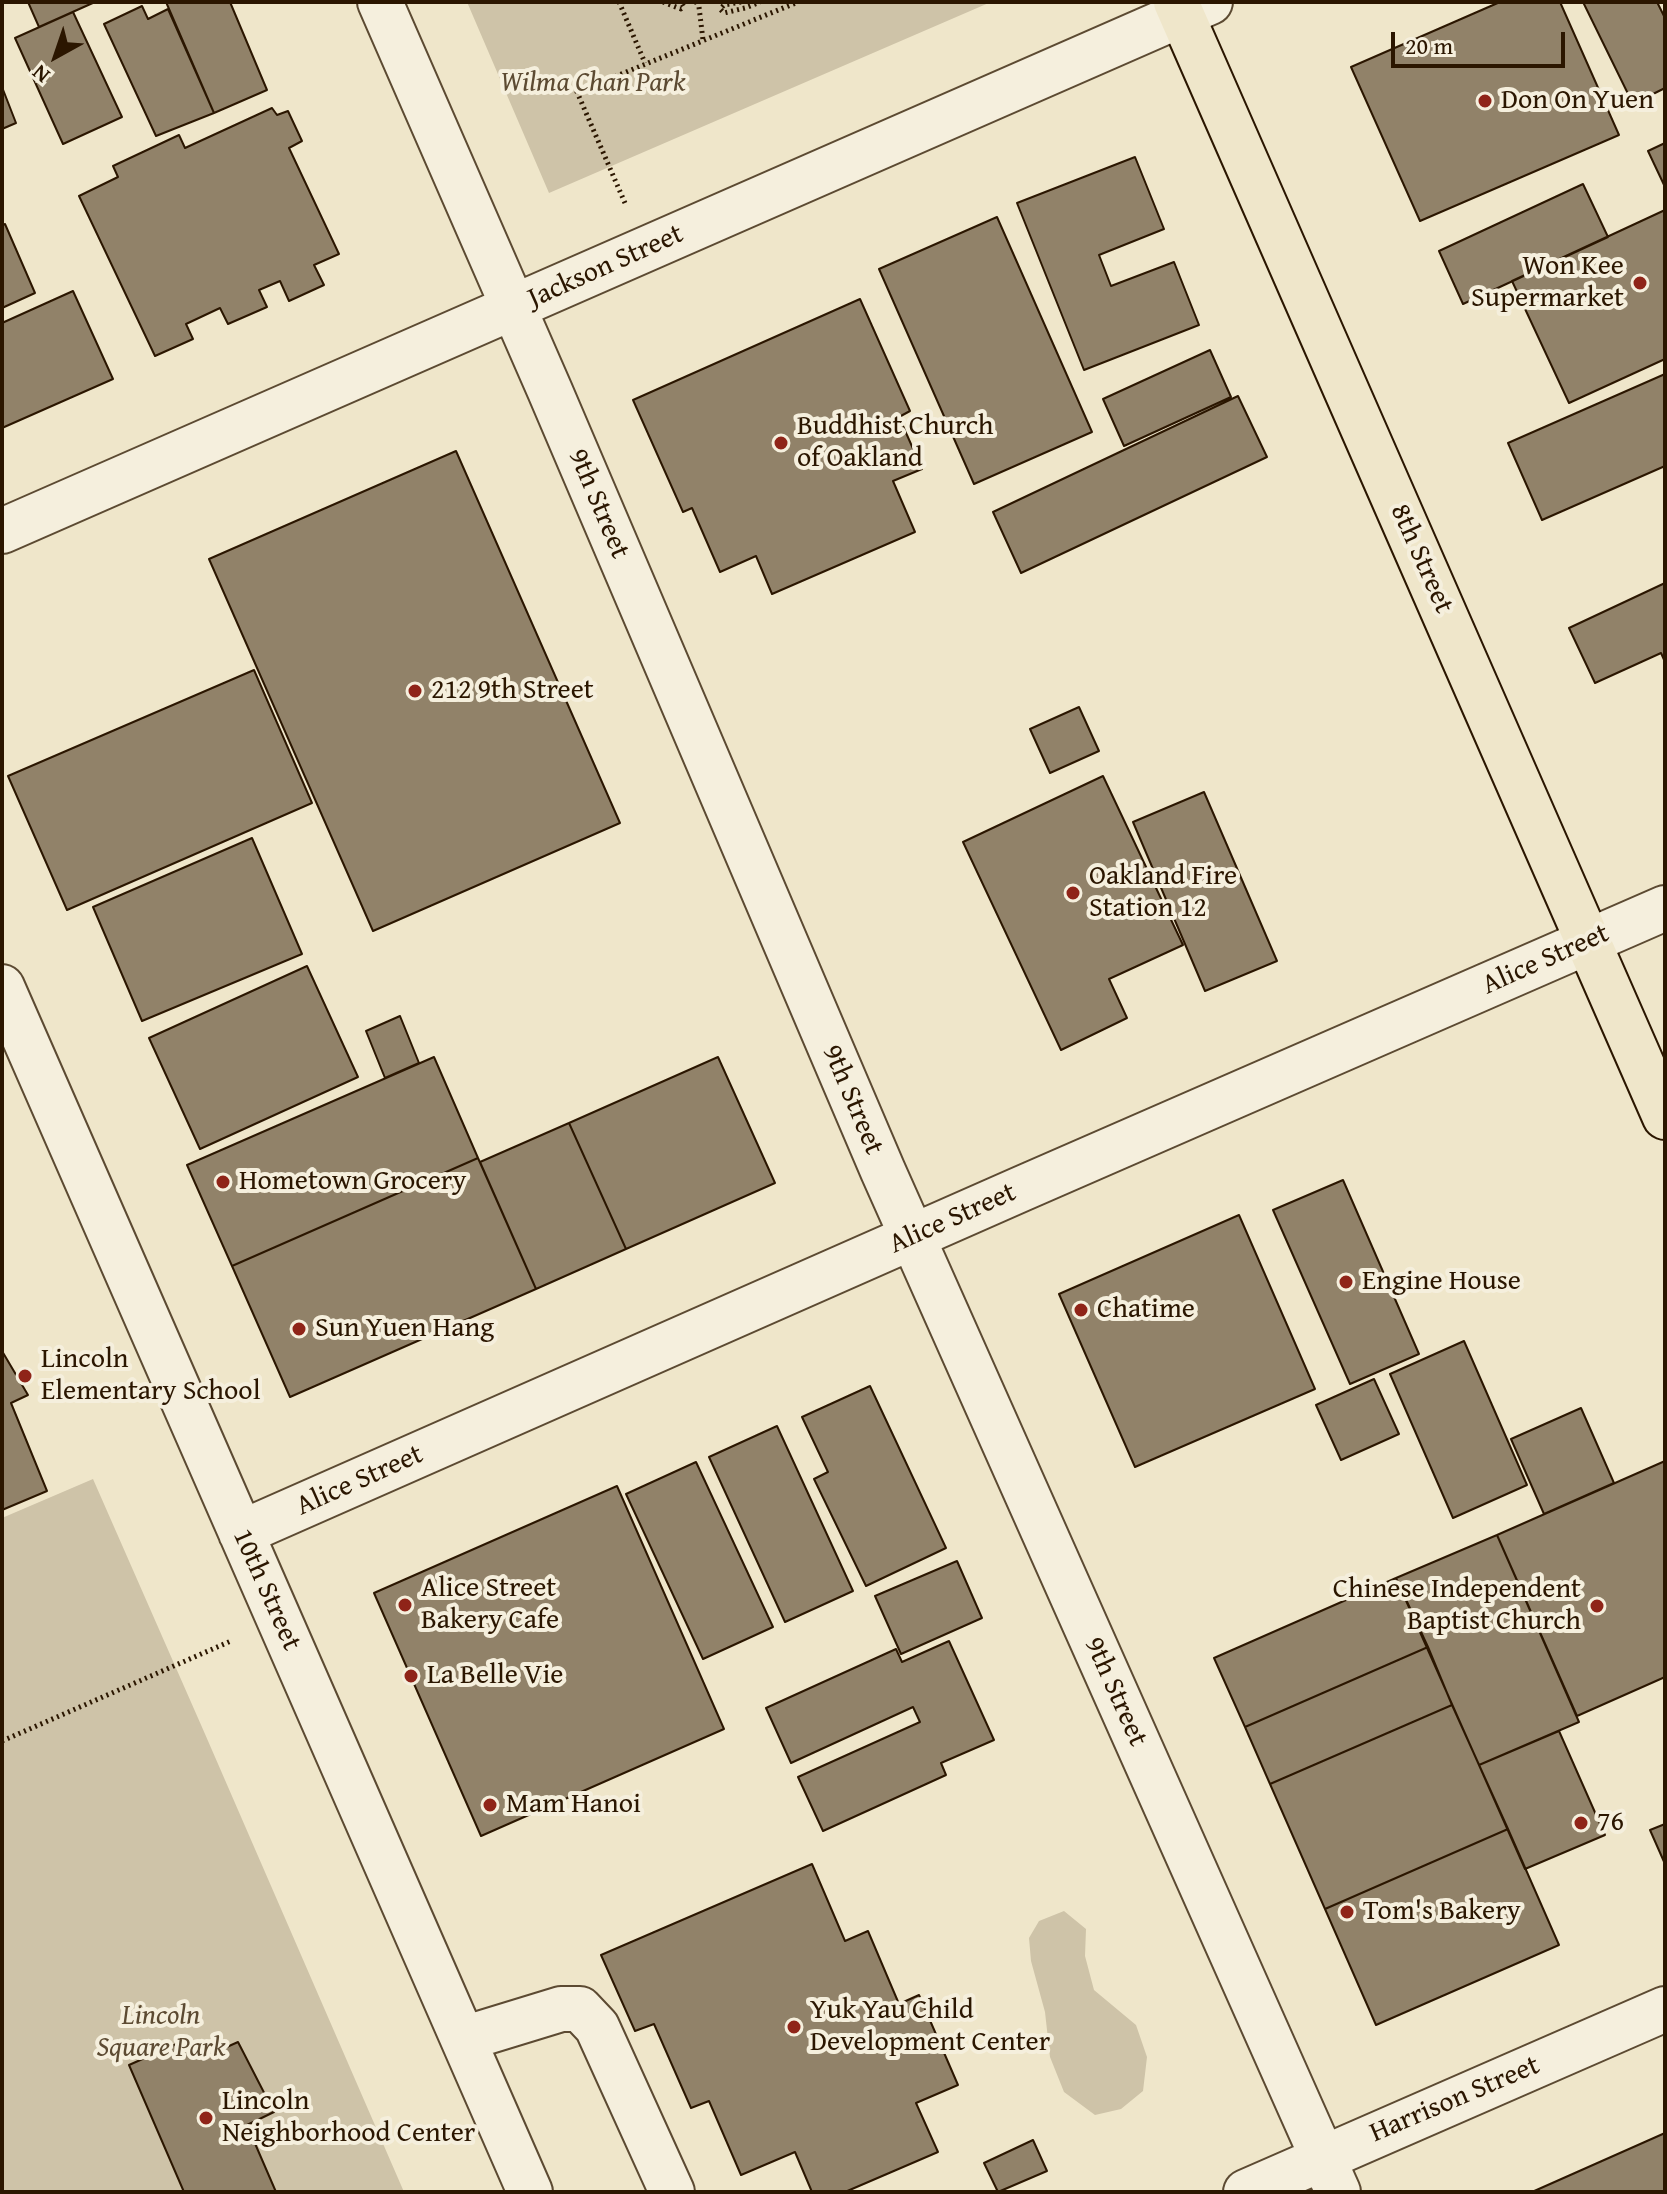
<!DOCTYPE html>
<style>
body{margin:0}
#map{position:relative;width:1667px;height:2194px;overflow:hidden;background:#efe6ca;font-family:"Gentium Book Plus",serif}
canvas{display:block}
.frame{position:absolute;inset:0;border:4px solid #2b1600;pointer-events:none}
.north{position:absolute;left:16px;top:16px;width:80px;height:80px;-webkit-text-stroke:6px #f5efdd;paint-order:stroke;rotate:220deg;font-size:22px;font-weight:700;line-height:32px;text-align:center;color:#2b1600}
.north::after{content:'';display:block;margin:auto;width:28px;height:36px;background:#2b1600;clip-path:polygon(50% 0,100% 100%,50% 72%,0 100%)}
.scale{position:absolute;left:1391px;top:32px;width:174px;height:36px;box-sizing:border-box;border:4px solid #2b1600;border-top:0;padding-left:10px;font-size:24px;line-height:28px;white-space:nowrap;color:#2b1600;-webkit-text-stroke:6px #f5efdd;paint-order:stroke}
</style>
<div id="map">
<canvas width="1667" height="2194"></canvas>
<div class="frame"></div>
<div class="north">N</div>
<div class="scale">20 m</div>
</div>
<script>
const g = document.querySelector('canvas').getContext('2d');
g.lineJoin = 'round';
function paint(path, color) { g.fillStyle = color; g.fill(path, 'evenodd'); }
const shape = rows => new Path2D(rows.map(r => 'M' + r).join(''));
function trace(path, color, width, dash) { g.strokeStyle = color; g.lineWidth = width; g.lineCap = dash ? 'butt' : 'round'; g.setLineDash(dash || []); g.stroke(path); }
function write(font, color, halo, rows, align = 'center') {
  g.font = font + ' "Gentium Book Plus",serif'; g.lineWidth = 8; g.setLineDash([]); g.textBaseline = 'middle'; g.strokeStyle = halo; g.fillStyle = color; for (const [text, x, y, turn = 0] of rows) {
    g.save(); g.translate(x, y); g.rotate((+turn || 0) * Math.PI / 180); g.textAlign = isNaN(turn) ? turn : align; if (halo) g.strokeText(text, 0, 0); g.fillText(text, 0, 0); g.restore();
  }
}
const green = shape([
 [467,2,991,2,549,193],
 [93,1479,205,1734,404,2192,2,2192,2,1518],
 [1064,1911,1086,1929,1085,1956,1094,1990,1136,2025,1147,2057,1143,2091,1121,2109,1095,2115,1064,2092,1050,2057,1045,2012,1031,1961,1029,1938,1039,1921]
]);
const building = shape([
 [28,2,95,2,39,27,28,2],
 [166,2,230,2,267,90,214,113,166,2],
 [1500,2,1560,2,1619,135,1420,221,1351,67,1500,2],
 [1583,2,1657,2,1665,18,1665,88,1633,104,1583,2],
 [142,6,148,19,168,9,214,113,156,136,104,24,142,6],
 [73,12,122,117,63,144,15,38,73,12],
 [2,87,16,123,2,129,2,87],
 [272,108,277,115,288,111,302,141,289,148,339,254,314,265,324,285,289,301,280,281,259,290,267,307,228,324,220,308,186,324,193,339,155,356,79,196,118,177,113,166,179,135,185,148,272,108],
 [1665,143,1665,187,1648,151,1665,143],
 [1135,157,1164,229,1099,255,1111,286,1174,262,1199,325,1084,370,1017,203,1135,157],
 [1583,184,1608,237,1463,304,1439,251,1583,184],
 [1665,210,1665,359,1569,403,1512,281,1665,210],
 [997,217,1092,432,974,484,879,269,997,217],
 [5,224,35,293,2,308,2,225,5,224],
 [73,291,113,379,2,428,2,323,73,291],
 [860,299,910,411,899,417,922,469,893,481,915,532,772,594,756,556,720,572,692,508,683,512,633,400,860,299],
 [1210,350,1231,397,1124,446,1103,399,1210,350],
 [1665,374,1665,466,1542,520,1508,443,1665,374],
 [1238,396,1267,457,1021,573,993,512,1238,396],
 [456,451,620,823,373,931,209,559,456,451],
 [1665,583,1665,662,1661,653,1595,683,1569,628,1665,583],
 [254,670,312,803,67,910,8,776,254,670],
 [1079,707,1099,751,1050,773,1030,729,1079,707],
 [1103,776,1183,945,1109,979,1127,1018,1061,1050,963,842,1103,776],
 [1204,792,1277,961,1205,991,1133,822,1204,792],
 [252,838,302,954,142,1021,93,907,252,838],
 [307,966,358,1077,200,1149,149,1038,307,966],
 [400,1016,419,1063,385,1078,366,1031,400,1016],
 [434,1057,478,1158,232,1266,187,1165,434,1057],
 [718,1057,775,1183,626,1249,569,1123,718,1057],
 [569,1123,626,1249,536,1289,480,1162,569,1123],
 [478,1158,536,1289,290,1397,232,1266,478,1158],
 [1343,1180,1419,1354,1350,1384,1273,1210,1343,1180],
 [1239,1215,1315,1389,1135,1467,1059,1294,1239,1215],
 [1464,1341,1527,1485,1453,1518,1390,1374,1464,1341],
 [2,1351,28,1395,11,1403,47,1491,2,1510,2,1351],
 [1374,1379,1399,1434,1341,1460,1316,1405,1374,1379],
 [870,1386,946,1548,866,1586,814,1479,828,1472,802,1417,870,1386],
 [1581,1408,1614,1483,1544,1514,1511,1439,1581,1408],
 [777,1426,853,1591,785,1622,709,1457,777,1426],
 [1665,1461,1665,1677,1577,1716,1497,1535,1665,1461],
 [696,1462,773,1627,703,1659,626,1494,696,1462],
 [617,1486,724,1729,481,1836,374,1593,617,1486],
 [1497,1535,1579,1722,1479,1765,1396,1578,1497,1535],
 [957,1561,982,1618,901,1654,875,1596,957,1561],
 [1396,1578,1428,1647,1245,1727,1214,1658,1396,1578],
 [949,1641,994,1740,941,1763,946,1775,823,1831,798,1777,920,1722,913,1707,791,1763,766,1708,896,1649,902,1662,949,1641],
 [1428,1647,1452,1705,1270,1784,1245,1727,1428,1647],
 [1452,1705,1508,1829,1325,1909,1270,1784,1452,1705],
 [1559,1731,1605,1835,1525,1869,1479,1765,1559,1731],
 [1665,1824,1665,1864,1650,1830,1665,1824],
 [1508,1829,1559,1945,1376,2025,1325,1909,1508,1829],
 [812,1864,845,1941,868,1931,899,2004,919,1995,958,2085,916,2103,938,2152,845,2192,812,2192,795,2152,741,2175,709,2101,691,2108,654,2024,635,2031,601,1955,812,1864],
 [190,2038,200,2059,238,2042,274,2112,247,2125,276,2192,184,2192,129,2065,190,2038],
 [1665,2133,1665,2192,1532,2192,1665,2133],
 [1033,2140,1047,2171,998,2192,984,2163,1033,2140]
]);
const path = shape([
 [619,2,645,63],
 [663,2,681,9,684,7,681,2],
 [696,2,699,7,703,40],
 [741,2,724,5,720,9,724,13,745,8,760,2],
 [625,203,577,92,798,2],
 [2,1741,231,1641]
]);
const minor = shape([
 [380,2,550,391,883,1171,1338,2192],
 [2,531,1210,2],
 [2,987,530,2192],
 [241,1533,1021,1189,1665,908],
 [463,2039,561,2009,580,2009,597,2027,672,2192],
 [1246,2192,1665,2009]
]);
const major = shape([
 [1176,2,1665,1117]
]);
const markers = [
 [1485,101,8,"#8f2418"],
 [1640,283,8,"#8f2418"],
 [781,443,8,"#8f2418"],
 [415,691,8,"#8f2418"],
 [1073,893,8,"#8f2418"],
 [223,1182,8,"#8f2418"],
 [1346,1282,8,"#8f2418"],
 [1081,1310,8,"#8f2418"],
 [299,1329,8,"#8f2418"],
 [25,1376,8,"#8f2418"],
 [405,1605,8,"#8f2418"],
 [1597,1606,8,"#8f2418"],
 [411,1676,8,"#8f2418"],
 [490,1805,8,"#8f2418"],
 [1581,1823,8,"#8f2418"],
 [1347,1912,8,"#8f2418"],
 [794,2027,8,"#8f2418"],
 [206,2118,8,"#8f2418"]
];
const parkNames = [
 ["Wilma Chan Park",593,84],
 ["Lincoln",161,2017],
 ["Square Park",161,2049]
];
const poiNames = [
 ["Don On Yuen",1501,101],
 ["Won Kee",1624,267,"right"],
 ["Supermarket",1624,299,"right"],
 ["Buddhist Church",797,427],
 ["of Oakland",797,459],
 ["212 9th Street",431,691],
 ["Oakland Fire",1089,877],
 ["Station 12",1089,909],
 ["Hometown Grocery",239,1182],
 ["Engine House",1362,1282],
 ["Chatime",1097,1310],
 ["Sun Yuen Hang",315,1329],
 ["Lincoln",41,1360],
 ["Elementary School",41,1392],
 ["Alice Street",421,1589],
 ["Bakery Cafe",421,1621],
 ["Chinese Independent",1581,1590,"right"],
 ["Baptist Church",1581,1622,"right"],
 ["La Belle Vie",427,1676],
 ["Mam Hanoi",506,1805],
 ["76",1597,1823],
 ["Tom's Bakery",1363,1912],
 ["Yuk Yau Child",810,2011],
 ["Development Center",810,2043],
 ["Lincoln",222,2102],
 ["Neighborhood Center",222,2134]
];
const streetNames = [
 ["Jackson Street",606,267,-24],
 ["9th Street",598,504,67],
 ["8th Street",1421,559,66],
 ["Alice Street",1546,960,-24],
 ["9th Street",852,1100,67],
 ["Alice Street",953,1219,-24],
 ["Alice Street",360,1481,-24],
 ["10th Street",266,1590,66],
 ["9th Street",1115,1692,66],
 ["Harrison Street",1455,2100,-23]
];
paint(green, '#cec3a8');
paint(building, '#918269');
trace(building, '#2b1600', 2);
trace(minor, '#5c4a32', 48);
trace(major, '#2b1600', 48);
trace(path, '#2b1600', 5, [2, 4]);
trace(minor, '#f5efdd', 44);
trace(major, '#efe6ca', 44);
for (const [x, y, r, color] of markers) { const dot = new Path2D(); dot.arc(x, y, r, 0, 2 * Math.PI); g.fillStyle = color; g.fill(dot); trace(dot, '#f5efdd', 3); }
write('italic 28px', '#5c4a32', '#f5efdd', parkNames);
write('28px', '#2b1600', '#f5efdd', poiNames, 'left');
write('28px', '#2b1600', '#f5efdd', streetNames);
</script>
